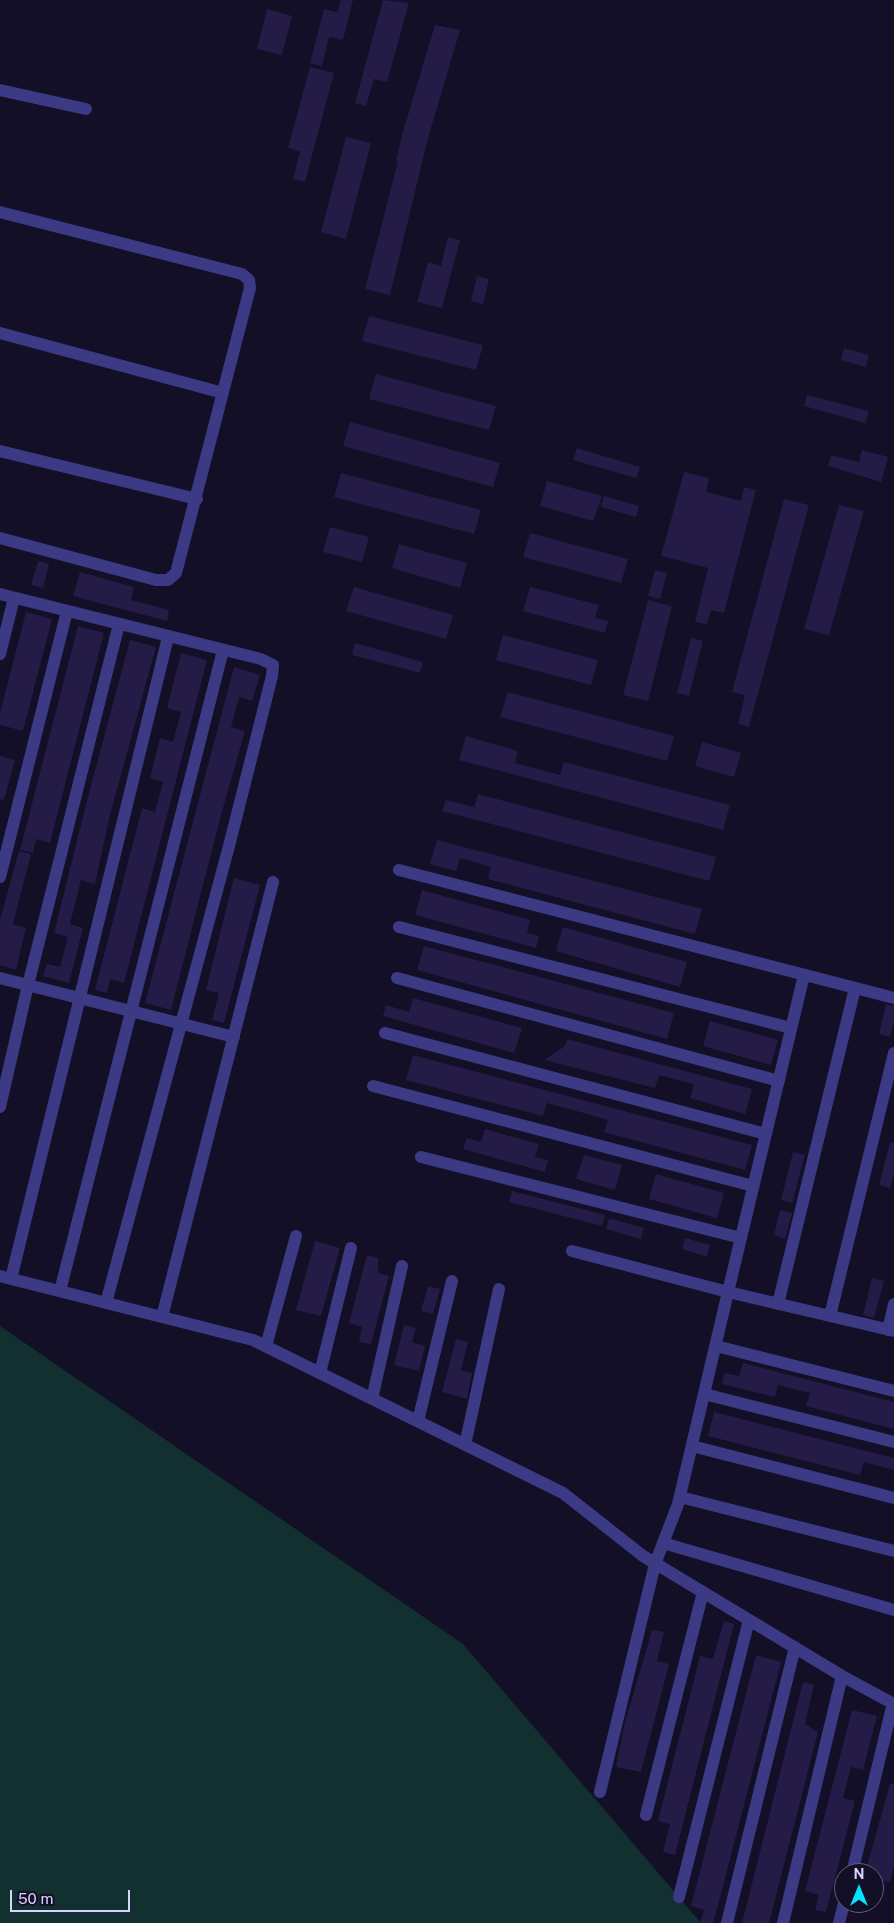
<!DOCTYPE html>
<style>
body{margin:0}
#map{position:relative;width:894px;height:1923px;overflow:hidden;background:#130f26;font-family:"Public Sans",sans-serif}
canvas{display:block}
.north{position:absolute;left:834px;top:1863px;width:50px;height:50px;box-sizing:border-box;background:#130f26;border:1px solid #625e7d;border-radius:50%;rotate:0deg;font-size:14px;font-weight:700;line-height:20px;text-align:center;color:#d9d4ff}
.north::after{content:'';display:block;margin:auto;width:18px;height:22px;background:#00e5ff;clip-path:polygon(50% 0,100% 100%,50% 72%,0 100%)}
.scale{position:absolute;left:10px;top:1890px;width:120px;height:22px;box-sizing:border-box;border:2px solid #d9d4ff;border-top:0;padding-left:6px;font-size:15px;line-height:18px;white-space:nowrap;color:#d9d4ff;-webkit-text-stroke:4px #130f26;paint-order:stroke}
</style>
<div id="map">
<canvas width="894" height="1923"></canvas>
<div class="north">N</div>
<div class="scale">50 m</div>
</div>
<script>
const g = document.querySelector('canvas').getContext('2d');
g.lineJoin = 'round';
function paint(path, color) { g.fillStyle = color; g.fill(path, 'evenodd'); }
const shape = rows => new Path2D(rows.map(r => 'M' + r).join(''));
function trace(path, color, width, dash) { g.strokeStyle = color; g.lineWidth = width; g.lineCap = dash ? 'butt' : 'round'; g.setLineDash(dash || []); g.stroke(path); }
const green = shape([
 [0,1326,463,1644,701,1923,0,1923]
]);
const building = shape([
 [341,0,353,0,343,40,329,37,322,66,310,63,324,9,337,12],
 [383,0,409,3,387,82,374,79,366,106,355,103],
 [267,9,292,16,282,55,257,49],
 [435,25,460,30,428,138,390,295,365,289,398,161,396,161,402,135],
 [310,67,334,73,305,182,293,179,300,151,288,148],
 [346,137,371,143,346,239,321,232],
 [448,237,460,240,442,308,417,302,428,262,441,266],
 [477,276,489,279,483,304,471,301],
 [369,316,483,345,476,370,362,341],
 [844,348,869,355,866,367,841,360],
 [376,374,496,406,489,430,369,399],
 [807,395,869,411,865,423,804,406],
 [350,422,500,463,493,487,343,446],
 [577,448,640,467,636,478,573,460],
 [862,450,888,457,881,482,828,466,831,455,859,462],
 [684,472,709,478,706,492,741,501,744,487,756,490,724,613,711,610,707,624,695,622,708,568,661,556],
 [341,473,481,510,474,534,334,497],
 [547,481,602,496,593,521,540,506],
 [604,496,639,506,636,517,601,507],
 [784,499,809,505,749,727,738,724,745,695,732,692],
 [839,505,864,511,829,635,804,629],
 [330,527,369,537,362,562,323,552],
 [530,533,628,559,621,583,523,557],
 [399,544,467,563,460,588,392,568],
 [38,561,49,564,43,588,31,585],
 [655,570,667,573,660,599,648,596],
 [80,572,134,587,131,600,169,610,167,621,73,596],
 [354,587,453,615,446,639,346,611],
 [530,587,599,605,595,618,608,621,605,633,523,611],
 [648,600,672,606,648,701,623,695],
 [26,612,52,619,23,731,0,725,0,713],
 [78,626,104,633,50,843,36,839,33,853,20,850],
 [503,635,598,660,591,685,496,660],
 [691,638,703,641,689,696,677,693],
 [130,640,156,647,110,815,95,884,81,880,70,924,83,928,69,983,43,976,47,964,60,967,68,937,54,933,89,793],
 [355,643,423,662,420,673,352,655],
 [181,653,207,660,124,983,110,979,107,993,95,990,142,808,155,812,163,782,150,778,160,738,173,742,181,712,167,708],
 [234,667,260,675,252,701,239,697,231,727,245,731,221,815,171,1010,145,1003],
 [508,692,674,736,667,761,500,717],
 [466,736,518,751,515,763,560,775,564,762,730,805,723,830,459,760],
 [702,742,741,753,734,777,695,766],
 [0,756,15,760,4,800,0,799],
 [478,794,716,857,709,881,442,811,446,800,474,807],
 [437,840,702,909,695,934,488,879,491,867,460,858,456,871,430,864],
 [19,851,31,854,13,924,26,928,16,970,0,965,0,920],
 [234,878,260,885,224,1023,212,1020,219,993,206,990],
 [422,890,530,920,527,933,539,936,536,948,415,915],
 [563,927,687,962,680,987,556,951],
 [424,946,674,1013,667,1039,417,970],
 [413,998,522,1028,514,1053,383,1016,386,1005,409,1012],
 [886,1004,894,1006,894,1022,890,1037,879,1034],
 [710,1021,778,1040,771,1065,703,1046],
 [567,1039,752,1089,745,1114,690,1098,694,1084,659,1075,655,1088,544,1060,565,1046],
 [413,1055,752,1145,745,1170,604,1132,608,1120,591,1115,547,1103,543,1116,406,1080],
 [485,1129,539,1144,535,1157,548,1160,545,1172,463,1149,467,1138,481,1142],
 [890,1142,894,1143,894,1173,890,1188,879,1185],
 [793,1152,805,1155,792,1203,781,1200],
 [584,1155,622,1165,615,1190,576,1179],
 [656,1174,724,1193,717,1218,649,1199],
 [512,1191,605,1215,602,1226,509,1202],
 [780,1210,792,1213,785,1239,774,1235],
 [609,1218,644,1228,641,1239,606,1229],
 [685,1238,710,1245,707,1257,682,1249],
 [315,1241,340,1248,321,1316,296,1310],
 [367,1255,378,1258,378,1273,389,1276,371,1344,359,1342,362,1327,349,1323],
 [872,1278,884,1281,874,1318,863,1315],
 [428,1286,440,1289,433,1314,421,1311],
 [404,1325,416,1328,412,1342,425,1346,419,1371,394,1365],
 [456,1339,468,1342,461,1370,472,1373,467,1399,442,1392],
 [743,1363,894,1402,894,1429,806,1406,810,1393,778,1385,775,1397,722,1384,724,1373,739,1376],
 [714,1412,894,1458,894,1470,864,1462,860,1475,708,1436],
 [724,1621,734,1624,675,1855,663,1852,670,1824,658,1821,700,1656,713,1659],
 [652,1630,664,1632,657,1661,669,1664,641,1772,616,1767,624,1726],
 [756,1655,781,1662,716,1913,713,1923,700,1923,704,1910,691,1906],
 [803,1682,814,1685,805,1724,818,1732,769,1923,742,1923],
 [852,1710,877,1716,863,1770,851,1767,843,1798,855,1801,826,1912,815,1910,819,1895,805,1891],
 [890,1784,894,1784,894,1866,890,1882,874,1879,874,1873,865,1873]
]);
const minor = shape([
 [0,90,86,109],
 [0,212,242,274,249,280,250,288,176,573,168,580,156,580,0,538],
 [0,333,223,393],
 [0,451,197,499],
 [0,594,261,659,273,665,272,676,229,846,106,1303],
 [0,654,14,598],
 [399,870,894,998],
 [0,877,67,611],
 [399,927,791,1028],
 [804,975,728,1292,894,1331],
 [0,978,234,1037],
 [397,978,779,1081],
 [385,1033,766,1134],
 [373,1086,753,1186],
 [0,1107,28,985,119,624],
 [421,1157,741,1238],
 [572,1251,728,1292,678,1504,655,1564,600,1792],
 [0,1276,253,1340,563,1493,643,1556,842,1676,894,1704],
 [11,1279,168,637],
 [60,1291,223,650],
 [778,1304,855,988],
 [830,1316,894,1053],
 [162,1317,273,882],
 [888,1330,894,1304],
 [266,1346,296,1236],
 [716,1346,894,1391],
 [320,1373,351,1248],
 [704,1394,894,1442],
 [372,1399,402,1266],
 [418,1421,452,1281],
 [465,1445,499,1289],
 [692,1446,894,1498],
 [680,1497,894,1551],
 [663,1543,894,1610],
 [646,1815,703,1592],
 [852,1873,893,1703],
 [679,1897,749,1620],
 [727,1923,795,1647],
 [783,1923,842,1676],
 [839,1923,844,1903]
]);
paint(green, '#12302f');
paint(building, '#241b47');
trace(minor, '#3d3a85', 12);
</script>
